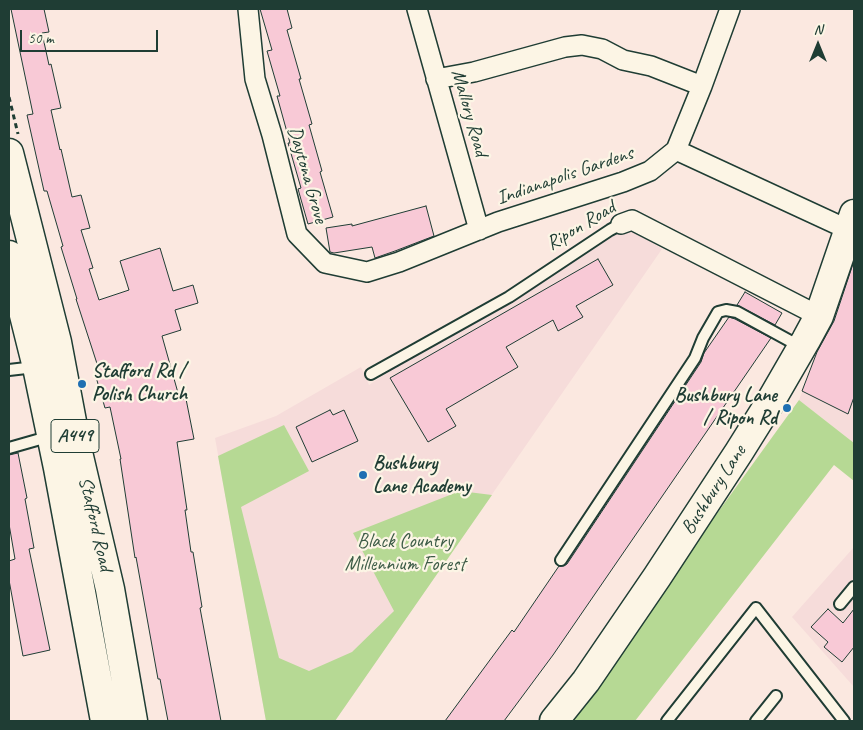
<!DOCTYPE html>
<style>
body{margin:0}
#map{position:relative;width:863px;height:730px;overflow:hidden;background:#fbe8e0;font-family:Caveat,sans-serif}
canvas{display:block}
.frame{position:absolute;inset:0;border:10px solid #1f3d34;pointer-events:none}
.north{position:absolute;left:793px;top:20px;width:50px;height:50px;-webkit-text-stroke:4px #fcf5e5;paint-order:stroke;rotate:0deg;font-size:14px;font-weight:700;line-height:20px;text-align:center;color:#1f3d34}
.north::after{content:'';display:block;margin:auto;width:18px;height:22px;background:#1f3d34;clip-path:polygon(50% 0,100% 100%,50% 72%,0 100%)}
.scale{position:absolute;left:20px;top:30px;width:138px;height:22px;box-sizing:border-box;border:2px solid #1f3d34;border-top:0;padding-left:6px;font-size:15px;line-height:18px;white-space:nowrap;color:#1f3d34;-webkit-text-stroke:4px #fcf5e5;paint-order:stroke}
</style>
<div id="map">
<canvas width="863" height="730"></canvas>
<div class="frame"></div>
<div class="north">N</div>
<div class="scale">50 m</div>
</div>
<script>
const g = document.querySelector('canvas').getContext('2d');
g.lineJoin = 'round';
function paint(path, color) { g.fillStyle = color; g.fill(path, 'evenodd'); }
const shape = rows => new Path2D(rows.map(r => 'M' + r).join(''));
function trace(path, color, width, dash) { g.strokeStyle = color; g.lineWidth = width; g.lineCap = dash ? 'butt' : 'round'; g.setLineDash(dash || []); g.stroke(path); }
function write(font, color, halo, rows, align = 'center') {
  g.font = font + ' Caveat,sans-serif'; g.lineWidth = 4.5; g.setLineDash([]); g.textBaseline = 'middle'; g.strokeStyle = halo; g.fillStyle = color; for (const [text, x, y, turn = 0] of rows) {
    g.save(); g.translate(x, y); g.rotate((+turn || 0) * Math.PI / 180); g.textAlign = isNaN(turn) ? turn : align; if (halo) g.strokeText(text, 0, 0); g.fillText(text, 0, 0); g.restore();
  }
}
const built = shape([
 [616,220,662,249,335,721,266,721,215,438,276,416,361,367,369,385],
 [854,257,854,443,799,400],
 [854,547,854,687,792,617]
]);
const green = shape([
 [799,400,854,443,854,481,834,465,635,721,565,721,596,681],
 [284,425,309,471,241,507,279,658,309,671,352,652,394,611,353,533,460,491,492,495,335,721,266,721,218,456]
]);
const building = shape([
 [11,9,44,9,49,32,42,33,49,65,51,64,61,108,51,110,60,150,61,149,72,197,81,195,90,228,81,230,93,268,89,269,99,300,129,290,120,261,160,248,173,291,193,285,198,303,175,310,181,330,162,336,180,400,186,399,194,439,177,442,187,510,185,510,191,552,193,552,202,607,200,608,221,721,168,721,160,679,158,679,136,557,135,558,120,459,121,459,110,407,105,408,96,377,101,376,76,299,77,299,61,247,63,246,47,191,44,191,27,115,33,114,11,9],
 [260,9,287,9,292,28,287,30,301,79,299,79,312,124,309,125,322,171,320,172,333,217,308,224,298,189,301,188,288,143,290,143,277,96,280,96,267,51,272,50,260,9],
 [426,206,434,236,395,251,375,258,372,247,334,253,330,252,326,228,352,224,352,226,426,206],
 [598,259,613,285,576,306,583,317,558,331,553,320,506,347,518,367,446,409,456,426,428,442,390,378,598,259],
 [854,261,854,397,848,414,802,391,817,352,834,321,854,261],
 [745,292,782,313,775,325,737,305,745,292],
 [729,317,735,319,771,338,553,655,504,721,445,721,512,630,514,632,559,566,564,566,567,564,701,362,704,353,729,317],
 [330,410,333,415,344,410,358,441,312,462,296,427,330,410],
 [18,453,27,498,25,499,34,548,29,549,50,650,23,656,9,580,9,561,15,559,9,524,9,455,18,453],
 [828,609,843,623,854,609,854,647,842,662,824,647,828,642,811,627,828,609]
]);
const path = shape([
 [9,97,18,134]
]);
const lane = shape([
 [9,370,35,367],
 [371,374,509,297,610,230,621,224],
 [9,448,51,436],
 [561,560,695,358,703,338,718,312,726,310,737,312,801,347],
 [840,604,854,587],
 [667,721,756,608,844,721],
 [756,721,776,696]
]);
const street = shape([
 [248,9,255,79,272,135,297,234,325,263,367,272,399,262,498,222,623,182,650,171,676,150,702,86,730,9],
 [417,9,479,230],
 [436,79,474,72,565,47,582,45,602,49,623,60,651,66,702,86],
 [676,150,849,230],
 [621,224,632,220,819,316]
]);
const secondary = shape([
 [554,721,586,681,657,577,739,452,769,404,806,340,819,316,854,214]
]);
const highway = shape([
 [9,153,57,342,77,448,110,589,133,721],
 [9,255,37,367,58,468,105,721]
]);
const markers = [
 [82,384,5,"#1f6fb2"],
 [787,408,5,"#1f6fb2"],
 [363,475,5,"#1f6fb2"]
];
const shields = [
 [75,436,48]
];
const shieldNames = [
 ["A449",75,436]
];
const streetNames = [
 ["Mallory Road",469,113,74],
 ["Daytona Grove",307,175,74],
 ["Indianapolis Gardens",565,176,-19],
 ["Ripon Road",581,226,-31],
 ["Bushbury Lane",714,490,-57],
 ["Stafford Road",95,524,77]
];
const poiNames = [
 ["Stafford Rd /",92,372],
 ["Polish Church",92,395],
 ["Bushbury Lane",777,396,"right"],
 ["/ Ripon Rd",777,419,"right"],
 ["Bushbury",373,464],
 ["Lane Academy",373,487]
];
const parkNames = [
 ["Black Country",405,542],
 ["Millennium Forest",405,565]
];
paint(built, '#f6dcda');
paint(green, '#b6d994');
paint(building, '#f8c9d6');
trace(building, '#1f3d34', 1);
trace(lane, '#1f3d34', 14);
trace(street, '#1f3d34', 22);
trace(secondary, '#1f3d34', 31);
trace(highway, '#1f3d34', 31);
trace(path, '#1f3d34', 3, [5, 4]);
trace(lane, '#fcf5e5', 10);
trace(street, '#fcf5e5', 19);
trace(secondary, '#fcf5e5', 28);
trace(highway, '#fcf5e5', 28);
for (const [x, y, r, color] of markers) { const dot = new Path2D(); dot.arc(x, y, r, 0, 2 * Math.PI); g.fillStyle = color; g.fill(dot); trace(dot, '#fcf5e5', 2); }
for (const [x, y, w] of shields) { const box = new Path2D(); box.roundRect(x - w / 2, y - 16.5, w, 33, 4); g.fillStyle = '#fcf5e5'; g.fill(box); trace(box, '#1f3d34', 1); }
write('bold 19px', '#1f3d34', null, shieldNames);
write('20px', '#1f3d34', '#fcf5e5', streetNames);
write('bold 20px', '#1f3d34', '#fcf5e5', poiNames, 'left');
write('20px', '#3d5c47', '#fcf5e5', parkNames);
</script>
